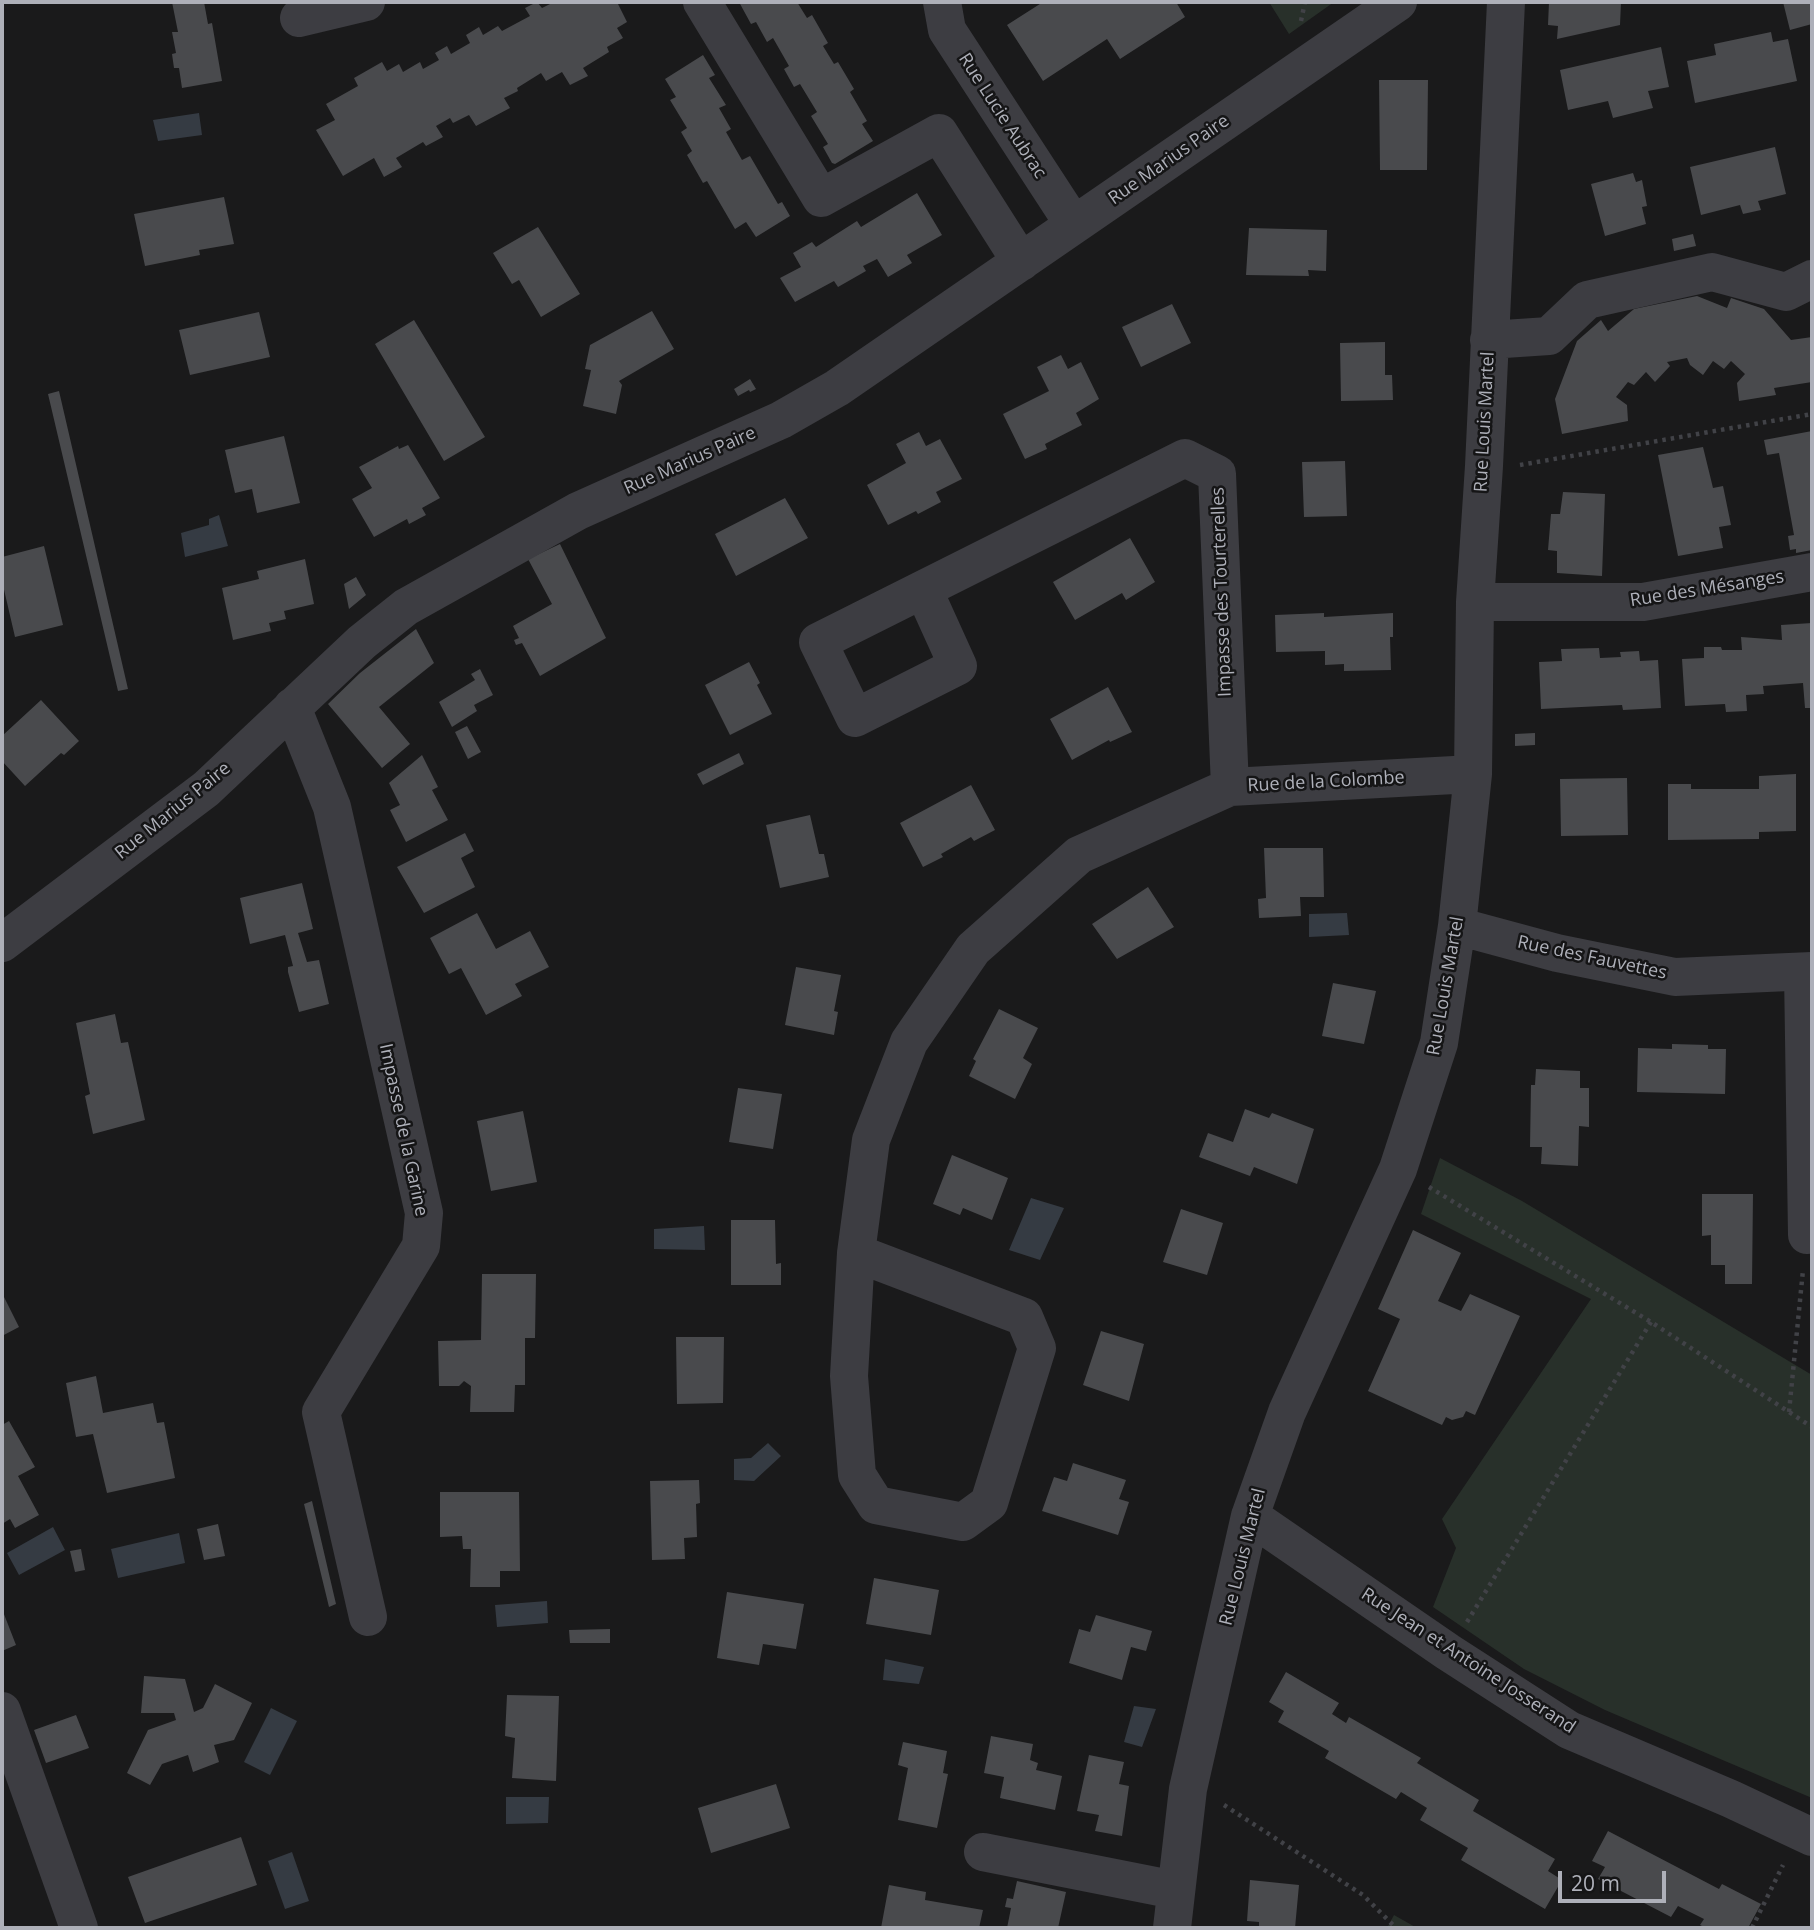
<!DOCTYPE html>
<meta charset="utf-8">
<style>
body{margin:0}
#map{position:relative;width:1814px;height:1930px;overflow:hidden;background:#1a1a1b;font-family:"Open Sans",sans-serif}
canvas{display:block}
.frame{position:absolute;inset:0;border:4px solid #aeb0b9;pointer-events:none}
.scale{position:absolute;left:1558px;top:1871px;width:108px;height:32px;box-sizing:border-box;border:4px solid #aeb0b9;border-top:0;padding-left:9px;font-size:21px;line-height:24px;white-space:nowrap;color:#aeb0b9;-webkit-text-stroke:5px #151516;paint-order:stroke}
</style>
<div id="map">
<canvas width="1814" height="1930"></canvas>
<div class="frame"></div>
<div class="scale">20 m</div>
</div>
<script>
const g = document.querySelector('canvas').getContext('2d');
g.lineJoin = 'round';
function paint(path, color) { g.fillStyle = color; g.fill(path, 'evenodd'); }
const shape = rows => new Path2D(rows.map(r => 'M' + r).join(''));
function trace(path, color, width, dash) { g.strokeStyle = color; g.lineWidth = width; g.lineCap = dash ? 'butt' : 'round'; g.setLineDash(dash || []); g.stroke(path); }
function write(font, color, halo, rows, align = 'center') {
  g.font = font + ' "Open Sans",sans-serif'; g.lineWidth = 5; g.setLineDash([]); g.textBaseline = 'middle'; g.strokeStyle = halo; g.fillStyle = color; for (const [text, x, y, turn = 0] of rows) {
    g.save(); g.translate(x, y); g.rotate((+turn || 0) * Math.PI / 180); g.textAlign = isNaN(turn) ? turn : align; if (halo) g.strokeText(text, 0, 0); g.fillText(text, 0, 0); g.restore();
  }
}
const green = shape([
 [1269,2,1334,2,1289,34],
 [1440,1158,1522,1201,1812,1375,1812,1798,1605,1710,1524,1669,1433,1607,1456,1548,1442,1519,1591,1299,1421,1214],
 [1394,1915,1417,1928,1387,1928]
]);
const water = shape([
 [199,113,202,135,158,141,153,120],
 [219,515,228,546,185,557,181,533,209,525,209,519],
 [1347,913,1349,935,1309,937,1309,914],
 [1031,1198,1064,1208,1040,1260,1009,1250],
 [704,1226,705,1250,654,1249,654,1229],
 [768,1443,781,1456,754,1481,734,1480,734,1459,751,1458],
 [53,1527,65,1550,19,1575,7,1553],
 [179,1533,185,1563,118,1578,111,1549],
 [547,1601,548,1623,497,1627,495,1605],
 [885,1659,924,1667,919,1684,883,1680],
 [1134,1706,1156,1709,1142,1747,1124,1742],
 [271,1708,297,1721,270,1775,244,1762],
 [506,1797,549,1797,548,1823,506,1824],
 [292,1852,309,1901,285,1909,268,1861]
]);
const building = shape([
 [172,2,204,2,208,24,212,23,222,81,182,88,179,68,174,68,172,54,176,53,172,32,178,32],
 [537,2,542,8,554,2,617,2,627,22,617,28,623,38,607,47,609,52,583,68,588,76,570,85,562,72,546,81,541,73,517,88,518,91,504,98,510,108,476,126,469,115,453,123,450,118,436,126,443,137,426,146,423,142,396,158,402,167,384,177,374,158,343,176,316,130,335,120,326,104,358,86,354,78,382,62,387,71,399,64,403,72,420,62,423,69,439,60,435,53,447,46,451,54,470,43,466,35,479,27,483,35,498,26,502,31,530,16,525,8],
 [739,2,797,2,807,18,812,15,828,43,823,46,834,64,838,62,854,89,850,92,867,121,862,124,873,141,835,164,832,163,823,147,828,144,811,116,817,112,800,84,794,87,784,69,789,66,773,38,767,42,756,22,751,24],
 [1043,2,1176,2,1185,17,1120,59,1107,39,1043,81,1007,25],
 [1549,2,1621,2,1620,25,1557,39,1558,26,1548,25],
 [1783,2,1812,2,1812,24,1790,30],
 [1771,32,1773,42,1788,39,1797,81,1695,103,1687,61,1716,55,1714,44],
 [1661,47,1669,87,1648,91,1653,108,1613,118,1608,101,1568,110,1560,70],
 [703,55,715,75,709,78,726,105,719,108,731,129,726,132,742,160,750,156,778,204,782,202,790,216,756,237,746,222,735,229,707,181,703,183,687,155,692,151,681,132,687,128,670,100,676,97,665,79],
 [1379,80,1428,80,1427,170,1380,170],
 [1775,147,1786,194,1758,201,1761,210,1743,214,1740,205,1701,215,1690,167],
 [1633,173,1636,182,1642,180,1647,206,1642,207,1646,224,1605,236,1591,184],
 [917,193,942,235,907,255,912,263,888,277,877,259,863,266,866,271,838,287,834,281,795,302,780,278,801,267,793,253,812,242,816,247,857,221,861,227],
 [224,197,234,244,199,250,200,255,145,266,134,214],
 [538,227,580,294,541,317,519,280,512,284,493,253],
 [1249,228,1327,230,1326,271,1308,270,1309,276,1246,275],
 [1693,234,1696,246,1674,251,1672,239],
 [1697,296,1727,308,1731,298,1764,309,1791,340,1812,337,1812,382,1774,388,1776,395,1739,401,1737,383,1745,374,1731,361,1724,369,1713,361,1703,375,1690,365,1687,358,1667,362,1670,366,1655,382,1646,372,1634,385,1628,382,1616,397,1627,405,1628,421,1562,434,1555,399,1577,341,1601,320,1608,331,1634,309],
 [1172,304,1191,343,1141,367,1122,327],
 [652,311,674,349,619,381,622,385,616,414,583,406,591,370,585,369,590,345],
 [259,312,270,357,190,375,179,330],
 [414,320,485,437,444,461,375,344],
 [1385,342,1385,375,1392,375,1393,400,1341,401,1340,343],
 [1061,355,1068,369,1081,362,1099,399,1076,413,1082,425,1045,444,1047,449,1025,459,1003,414,1049,391,1037,367],
 [750,379,756,389,750,392,749,390,738,396,734,389],
 [59,391,128,689,118,691,48,394],
 [1812,431,1812,550,1796,553,1796,549,1790,550,1788,536,1794,535,1779,453,1767,455,1764,440],
 [919,432,926,446,940,439,962,479,936,492,941,502,918,514,916,511,888,525,867,485,906,463,896,444],
 [284,436,300,503,257,513,252,489,235,493,225,450],
 [408,445,440,498,422,508,426,515,409,524,407,519,374,537,352,499,372,488,359,467,398,446,399,449],
 [1703,447,1713,488,1723,486,1731,525,1719,527,1723,548,1678,556,1658,455],
 [1345,461,1347,516,1304,517,1302,462],
 [1563,492,1605,494,1602,576,1557,573,1557,551,1548,550,1551,514,1560,514],
 [785,498,808,538,736,576,715,534],
 [1130,538,1155,582,1126,600,1122,593,1075,620,1053,582],
 [560,544,606,638,540,676,522,643,516,645,514,640,519,638,513,626,552,604,528,559],
 [44,546,63,625,15,637,2,581,2,557],
 [305,559,314,604,284,611,286,619,269,623,271,631,233,640,222,588,259,579,257,571],
 [356,577,366,595,349,609,344,584],
 [1324,613,1324,617,1393,613,1393,637,1390,637,1391,670,1344,671,1344,664,1325,665,1325,651,1276,652,1275,615],
 [1812,623,1812,708,1805,708,1803,683,1763,686,1764,694,1746,695,1747,711,1726,712,1725,704,1685,706,1682,659,1704,658,1704,647,1721,647,1722,650,1742,650,1741,637,1782,640,1781,625],
 [416,629,434,663,379,707,410,744,382,768,328,704,360,673],
 [1599,648,1600,658,1621,657,1620,652,1639,651,1640,661,1658,660,1661,708,1623,710,1622,705,1541,709,1539,662,1562,661,1561,649],
 [749,662,760,683,757,685,772,714,730,735,705,685],
 [480,669,493,695,474,705,477,711,452,727,439,702,475,680,471,674],
 [1108,687,1132,732,1110,742,1109,740,1072,760,1050,719],
 [41,700,79,741,64,755,61,753,25,786,2,761,2,736],
 [467,726,481,752,468,759,455,732],
 [1535,733,1535,745,1515,746,1515,734],
 [739,753,744,764,703,785,697,774],
 [422,755,438,787,432,790,448,820,406,842,390,810,400,805,389,783],
 [1796,774,1796,831,1759,832,1759,839,1668,840,1668,784,1691,784,1691,789,1759,789,1759,776],
 [1627,778,1628,835,1561,836,1560,779],
 [971,785,995,830,974,841,971,837,941,854,943,857,923,867,900,823],
 [810,815,819,854,824,854,829,877,780,888,766,825],
 [465,833,474,851,461,858,475,887,424,913,397,867],
 [1264,848,1323,848,1324,897,1300,897,1301,916,1259,918,1258,899,1266,898],
 [302,883,313,929,298,933,307,962,319,960,329,1004,299,1012,288,972,288,967,293,966,285,935,250,944,240,898],
 [1148,887,1174,927,1117,959,1092,924],
 [477,913,496,949,530,931,549,967,515,984,522,996,486,1015,461,968,449,974,430,938],
 [796,967,841,975,834,1011,838,1012,834,1035,785,1025],
 [1333,983,1376,991,1364,1044,1322,1036],
 [999,1009,1038,1028,1023,1058,1032,1064,1015,1099,969,1076,976,1061,973,1059],
 [115,1014,121,1043,128,1042,145,1120,93,1134,85,1096,90,1094,76,1023],
 [1672,1044,1708,1045,1708,1049,1726,1049,1725,1094,1637,1092,1638,1048,1672,1049],
 [1536,1069,1580,1071,1580,1088,1589,1088,1589,1127,1579,1126,1578,1166,1541,1164,1542,1147,1530,1147,1531,1085,1535,1085],
 [738,1088,782,1094,773,1149,729,1142],
 [1245,1109,1269,1118,1272,1113,1314,1129,1297,1184,1254,1167,1250,1176,1199,1157,1208,1133,1233,1142],
 [523,1111,537,1182,491,1191,477,1121],
 [952,1155,1008,1178,992,1220,963,1208,960,1215,933,1204],
 [1702,1194,1753,1194,1752,1284,1725,1284,1725,1265,1711,1265,1711,1235,1702,1236],
 [1181,1209,1223,1223,1207,1275,1163,1262],
 [731,1220,775,1220,776,1264,781,1263,781,1285,731,1285],
 [1413,1230,1461,1253,1438,1301,1461,1311,1470,1294,1520,1316,1475,1415,1466,1411,1463,1417,1452,1420,1446,1417,1442,1425,1368,1391,1400,1319,1378,1309],
 [482,1274,536,1274,535,1338,525,1338,525,1385,515,1385,514,1412,470,1412,471,1386,464,1381,459,1386,439,1386,438,1341,481,1340],
 [2,1293,19,1327,2,1336],
 [1101,1331,1144,1344,1129,1401,1083,1385],
 [676,1337,724,1337,723,1403,677,1404],
 [96,1376,103,1413,153,1403,157,1423,164,1422,175,1478,107,1493,93,1434,76,1437,66,1383],
 [9,1421,35,1467,18,1476,39,1515,15,1528,10,1519,2,1524,2,1425],
 [1073,1463,1126,1480,1119,1499,1129,1502,1118,1535,1042,1511,1054,1477,1067,1481],
 [699,1480,700,1503,696,1504,697,1537,684,1538,685,1559,652,1560,650,1481],
 [440,1492,519,1492,520,1571,500,1571,500,1587,470,1587,471,1549,463,1549,462,1536,440,1537],
 [312,1501,336,1604,329,1607,304,1504],
 [218,1524,225,1556,204,1560,197,1529],
 [81,1549,85,1570,75,1572,70,1551],
 [874,1578,939,1590,931,1635,866,1624],
 [727,1592,804,1604,796,1649,763,1644,759,1665,717,1658],
 [2,1609,16,1645,2,1651],
 [1096,1615,1152,1631,1146,1651,1131,1647,1122,1680,1069,1663,1079,1629,1090,1632],
 [610,1629,610,1643,570,1643,569,1630],
 [1286,1672,1339,1703,1332,1714,1346,1723,1349,1717,1421,1758,1417,1763,1479,1800,1473,1811,1555,1859,1548,1871,1562,1880,1545,1909,1461,1860,1468,1848,1420,1820,1427,1808,1401,1792,1396,1799,1325,1758,1329,1751,1278,1722,1284,1711,1269,1702],
 [144,1676,185,1679,194,1712,203,1708,215,1684,252,1703,234,1740,214,1745,219,1762,193,1772,188,1755,162,1764,150,1785,127,1773,148,1730,176,1720,174,1713,141,1713],
 [507,1695,559,1696,556,1781,512,1778,515,1738,505,1736],
 [76,1715,89,1748,46,1763,34,1730],
 [991,1736,1033,1744,1030,1760,1038,1763,1036,1770,1062,1776,1055,1810,1000,1798,1004,1777,984,1773],
 [903,1742,947,1751,943,1773,948,1774,937,1828,898,1820,908,1768,898,1765],
 [1089,1755,1124,1762,1119,1784,1129,1786,1122,1836,1095,1831,1099,1815,1077,1811],
 [776,1784,790,1828,711,1853,698,1808],
 [1608,1831,1719,1889,1722,1884,1761,1904,1748,1928,1706,1928,1700,1925,1704,1919,1678,1906,1671,1917,1598,1879,1605,1867,1592,1861],
 [241,1837,257,1885,145,1923,128,1877],
 [1250,1880,1299,1885,1295,1928,1259,1928,1259,1922,1247,1921],
 [1017,1881,1066,1892,1058,1928,1007,1928,1011,1908,1005,1907,1007,1898,1013,1899],
 [889,1885,926,1892,925,1900,983,1910,979,1928,881,1928]
]);
const path = shape([
 [1301,21,1305,2],
 [1520,465,1812,414],
 [1429,1187,1651,1322,1812,1427],
 [1789,1412,1803,1270],
 [1467,1622,1651,1322],
 [1224,1805,1363,1895,1396,1928],
 [1752,1928,1783,1865]
]);
const minor = shape([
 [702,2,821,198,939,133,1021,262],
 [942,2,947,30,1074,225],
 [299,18,366,2],
 [1489,340,1549,336,1587,300,1712,272,1786,292,1812,279],
 [924,591,958,666,855,718,818,642,1185,458,1217,474,1230,787],
 [1475,602,1643,602,1812,572],
 [292,707,332,807,424,1213,421,1246,321,1412,368,1617],
 [1457,926,1557,953,1675,977,1812,971],
 [2,943,206,789,362,642,406,607,578,511,781,420,837,388,1398,2],
 [1803,972,1807,1235],
 [856,1253,1024,1317,1037,1348,989,1503,963,1522,876,1505,857,1475,849,1376,856,1253,871,1140,909,1042,973,949,1079,855,1230,787,1473,774],
 [1250,1516,1448,1652,1569,1730,1731,1799,1812,1837],
 [2,1711,79,1928],
 [983,1852,1175,1890],
 [1172,1928,1188,1789,1250,1516,1287,1412,1398,1169,1439,1043,1457,926,1473,774,1475,602,1484,466,1506,2]
]);
const streetNames = [
 ["Rue Lucie Aubrac",1002,116,57],
 ["Rue Marius Paire",1169,160,-35],
 ["Rue Louis Martel",1485,422,-87],
 ["Rue Marius Paire",690,461,-24],
 ["Rue des Mésanges",1707,589,-9],
 ["Impasse des Tourterelles",1222,592,-92],
 ["Rue de la Colombe",1326,782,-3],
 ["Rue Marius Paire",173,811,-39],
 ["Rue des Fauvettes",1592,958,12],
 ["Rue Louis Martel",1446,986,-80],
 ["Impasse de la Garine",403,1130,78],
 ["Rue Louis Martel",1243,1557,-76],
 ["Rue Jean et Antoine Josserand",1468,1661,33]
];
paint(green, '#28302a');
paint(water, '#353b43');
paint(building, '#494a4d');
trace(path, '#414247', 4.5, [3.5, 5]);
trace(minor, '#3d3d42', 38);
write('18px', '#aeb0b9', '#151516', streetNames);
</script>
